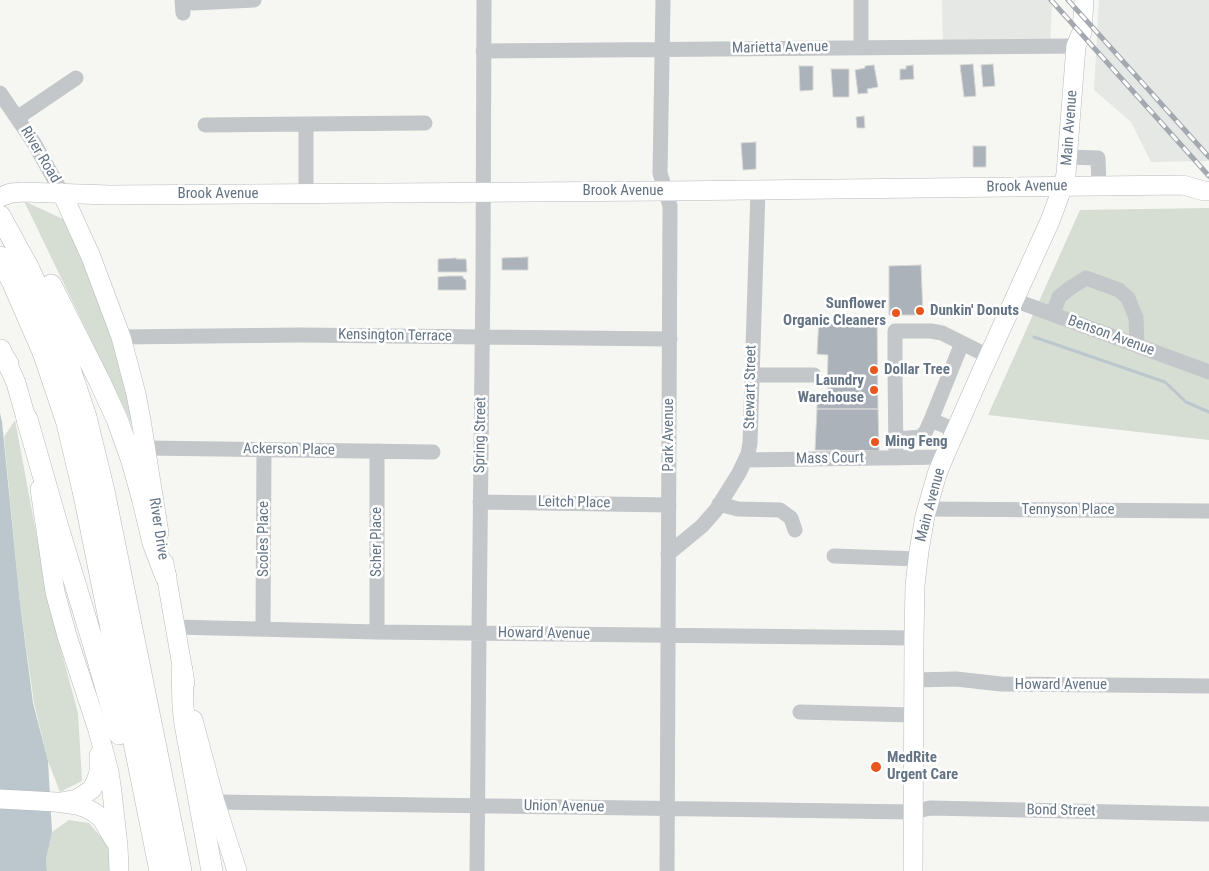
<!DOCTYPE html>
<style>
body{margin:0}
canvas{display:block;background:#f6f6f2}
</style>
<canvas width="1209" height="871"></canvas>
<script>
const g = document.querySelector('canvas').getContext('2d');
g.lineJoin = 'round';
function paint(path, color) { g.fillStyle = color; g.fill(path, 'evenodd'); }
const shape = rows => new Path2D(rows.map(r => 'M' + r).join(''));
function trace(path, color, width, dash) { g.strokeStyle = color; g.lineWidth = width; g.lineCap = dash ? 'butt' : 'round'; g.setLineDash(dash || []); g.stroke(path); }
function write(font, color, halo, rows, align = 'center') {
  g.font = font + ' "Roboto Condensed",sans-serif'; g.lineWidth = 5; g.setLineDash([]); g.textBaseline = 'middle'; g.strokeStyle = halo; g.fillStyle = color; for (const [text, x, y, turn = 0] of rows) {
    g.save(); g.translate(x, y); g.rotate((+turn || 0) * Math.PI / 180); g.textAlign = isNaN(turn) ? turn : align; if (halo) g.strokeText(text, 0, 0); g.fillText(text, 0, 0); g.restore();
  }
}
const built = shape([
 [942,0,1052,0,1050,47,943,47],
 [1099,0,1209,0,1209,161,1151,162,1131,122,1094,90]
]);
const green = shape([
 [24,201,67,221,95,281,133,408,137,435],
 [1209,208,1209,440,988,415,1080,210],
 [15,420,51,613,78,713,82,781,60,792,48,761,34,703,20,603,4,437],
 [69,820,89,823,113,851,110,871,47,871,46,859,52,832]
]);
const water = shape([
 [0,413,2,422,20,603,33,703,48,761,52,832,46,859,47,871,0,871]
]);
const stream = shape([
 [1034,337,1165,382,1186,402,1209,412]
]);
const building = shape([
 [973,64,976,96,964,97,960,65,973,64],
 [993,64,995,86,983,87,981,65,993,64],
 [874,65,878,87,867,89,868,93,858,94,855,70,865,68,865,66,874,65],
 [913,65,914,79,900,80,900,69,906,69,906,66,913,65],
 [799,66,813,66,813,90,800,91,799,66],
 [831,69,849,69,849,97,833,97,831,69],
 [864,116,865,128,857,128,856,117,864,116],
 [756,142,756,169,743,170,741,143,756,142],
 [973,146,986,146,986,167,973,167,973,146],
 [528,257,528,270,502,270,502,258,528,257],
 [456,258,456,259,466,259,467,272,438,272,438,259,456,258],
 [921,265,923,315,889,315,889,266,921,265],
 [449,276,463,276,463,278,466,280,466,290,438,290,438,277,449,276],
 [819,317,877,318,878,409,817,409,817,393,827,392,828,355,817,354,819,317],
 [817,409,878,409,879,451,815,450,817,409]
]);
const minor = shape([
 [182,0,183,13],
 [663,0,660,173,670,206,667,871],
 [861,0,861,48],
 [193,3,254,0],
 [483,51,1076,46],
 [0,93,34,143,62,193],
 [17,118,76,78],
 [205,125,306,124],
 [1067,157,1098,158,1099,186],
 [306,193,306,124,425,123],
 [1014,300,1209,372],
 [1053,314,1059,297,1070,288,1086,278,1119,290,1128,298,1136,318,1137,345],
 [121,337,300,335,670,339],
 [751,375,814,375],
 [955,430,931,420,962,343],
 [896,439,921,437,926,431,931,420],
 [146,448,433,452],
 [896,458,895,370,895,331,931,331,942,333,988,356],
 [745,460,944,457],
 [480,502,669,505],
 [719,504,738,509,780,510,791,518,795,530],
 [927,509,1209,511],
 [668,554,702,526,716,510,739,473,748,454,750,443,758,190],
 [834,556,918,559],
 [174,627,377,632,914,638],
 [263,629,264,450],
 [377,632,377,451],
 [914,680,956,679,1001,684,1209,686],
 [800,712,913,715],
 [215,802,913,812,930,808,1209,814],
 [477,871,479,633,483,274,484,0]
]);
const major = shape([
 [62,193,91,257,121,337,136,394,141,420,159,533],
 [0,197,11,193,23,192,109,195,666,191,1183,185,1204,191,1209,191],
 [1,349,16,383,30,432],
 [40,489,55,592,67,636,98,730,109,772,112,792,118,846,119,871],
 [164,563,185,683],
 [193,720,215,802,237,871],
 [0,799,56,802,77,805,86,808,95,813,102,819,115,841],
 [61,802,77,799,85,794,92,789,96,781,99,772,99,755],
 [913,871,914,638,915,585,919,551,925,516,937,474,944,457,980,375,1050,221,1063,186,1066,174,1076,46,1082,32,1084,0]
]);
const highway = shape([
 [0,216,29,269,47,309,62,345,86,417,104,491,181,871],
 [0,257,13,283,43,352,67,423,84,495,160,871],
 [51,285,99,380,117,419,132,461,143,501,153,543,166,577],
 [0,351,8,364],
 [27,419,57,524,94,646,119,734],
 [182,670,183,707,185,724,212,871]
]);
const rail = shape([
 [1051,0,1209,176],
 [1068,0,1209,157]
]);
const markers = [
 [920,311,5,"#ea561e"],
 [896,313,5,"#ea561e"],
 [874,370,5,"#ea561e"],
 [874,390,5,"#ea561e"],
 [875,442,5,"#ea561e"],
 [876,767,6,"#ea561e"]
];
const streetNames = [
 ["Marietta Avenue",780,48,-1],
 ["Main Avenue",1070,128,-86],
 ["River Road",40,155,59],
 ["Brook Avenue",1027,187,-1],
 ["Brook Avenue",623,191],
 ["Brook Avenue",218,194],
 ["Kensington Terrace",395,336,1],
 ["Benson Avenue",1111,336,20],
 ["Stewart Street",751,387,-89],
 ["Spring Street",481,435,-89],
 ["Park Avenue",669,435,-90],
 ["Ackerson Place",289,450,1],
 ["Mass Court",830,459,-1],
 ["Leitch Place",574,503,1],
 ["Main Avenue",931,505,-75],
 ["Tennyson Place",1068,510],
 ["River Drive",158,529,81],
 ["Scoles Place",264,539,-90],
 ["Scher Place",377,542,-90],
 ["Howard Avenue",544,634,1],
 ["Howard Avenue",1061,685],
 ["Union Avenue",564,807,1],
 ["Bond Street",1061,811,1]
];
const poiNames = [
 ["Sunflower",886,304,"right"],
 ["Organic Cleaners",886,321,"right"],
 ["Dunkin' Donuts",930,311],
 ["Dollar Tree",884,370],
 ["Laundry",864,381,"right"],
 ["Warehouse",864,398,"right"],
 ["Ming Feng",885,442],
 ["MedRite",887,758],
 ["Urgent Care",887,775]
];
paint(built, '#e6e8e6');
paint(green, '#d6ddd3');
paint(water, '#bcc7cd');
trace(stream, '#bcc7cd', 3);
paint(building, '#abb2b9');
trace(building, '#d7d7d5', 1);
trace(major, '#b6babe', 20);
trace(highway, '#b6b9bc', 22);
trace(minor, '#c3c7ca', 15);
trace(major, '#fff', 19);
trace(highway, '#fff', 21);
trace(rail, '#a3a9af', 5);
trace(rail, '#fff', 3, [9]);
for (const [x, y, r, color] of markers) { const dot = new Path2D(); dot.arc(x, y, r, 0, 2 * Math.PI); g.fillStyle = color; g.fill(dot); trace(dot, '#fff', 2); }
write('15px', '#647485', '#fff', streetNames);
write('bold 15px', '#647485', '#fff', poiNames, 'left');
</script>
